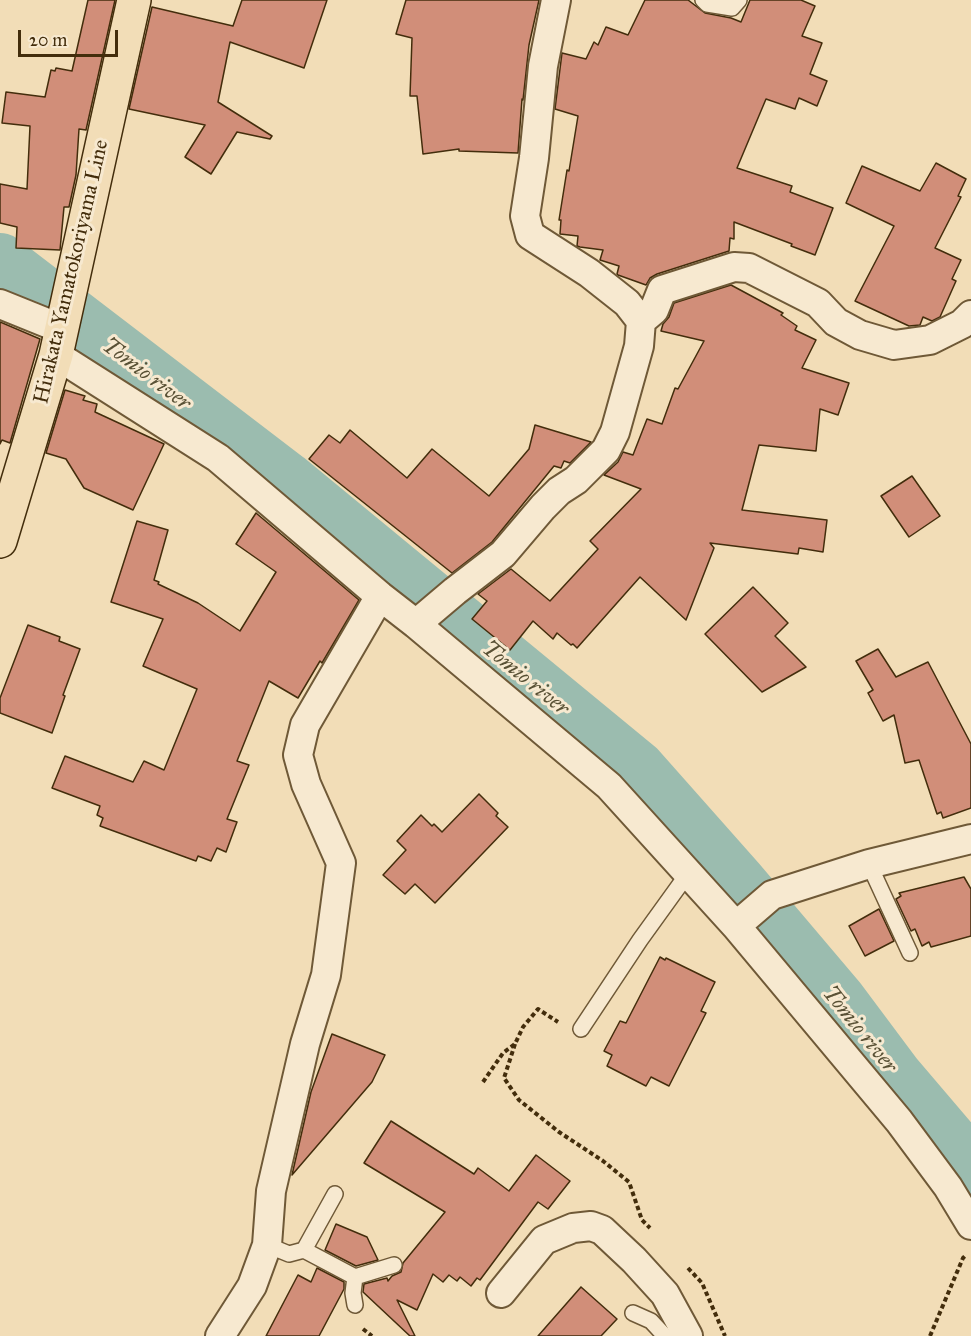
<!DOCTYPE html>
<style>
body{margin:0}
#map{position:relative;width:971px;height:1336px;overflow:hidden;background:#f2ddb7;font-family:"IM FELL Great Primer",serif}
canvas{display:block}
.scale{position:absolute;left:18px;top:30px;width:100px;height:27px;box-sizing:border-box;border:3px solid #432d0c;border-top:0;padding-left:8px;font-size:18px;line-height:21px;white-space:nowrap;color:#432d0c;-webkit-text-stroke:4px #f7e9d0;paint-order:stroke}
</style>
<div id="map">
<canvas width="971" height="1336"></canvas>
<div class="scale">20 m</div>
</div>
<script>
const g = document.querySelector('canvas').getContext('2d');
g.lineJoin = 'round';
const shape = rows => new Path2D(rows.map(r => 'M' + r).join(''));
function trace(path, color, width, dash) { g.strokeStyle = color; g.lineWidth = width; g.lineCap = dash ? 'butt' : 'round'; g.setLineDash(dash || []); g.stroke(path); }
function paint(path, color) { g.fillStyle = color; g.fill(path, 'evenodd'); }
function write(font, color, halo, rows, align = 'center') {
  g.font = font + ' "IM FELL Great Primer",serif'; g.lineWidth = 6; g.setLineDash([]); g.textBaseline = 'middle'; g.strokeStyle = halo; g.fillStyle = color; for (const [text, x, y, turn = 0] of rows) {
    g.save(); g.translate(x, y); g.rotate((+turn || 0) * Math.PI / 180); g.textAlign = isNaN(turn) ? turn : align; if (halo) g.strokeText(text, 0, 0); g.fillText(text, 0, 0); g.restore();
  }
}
const river = shape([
 [0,263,285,481,636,770,737,884,837,1002,893,1077,957,1152,971,1176]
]);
const building = shape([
 [88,0,115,0,86,130,79,129,76,175,69,207,64,207,60,250,16,248,17,227,0,223,0,184,27,189,30,126,2,123,6,92,45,97,51,70,55,71,56,68,72,71,88,0],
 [242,0,327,0,304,68,230,42,218,102,272,136,270,139,237,132,211,174,185,157,205,125,129,109,152,7,233,26,242,0],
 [406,0,539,0,529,45,523,100,522,99,518,153,459,151,459,149,423,154,417,96,410,96,412,38,396,34,406,0],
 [645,0,688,0,705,13,731,18,741,22,750,0,801,0,815,6,802,36,822,43,810,74,827,81,817,106,799,98,795,109,766,99,737,168,792,186,790,192,833,208,815,255,791,246,792,244,734,222,734,239,730,238,729,251,657,274,650,278,646,285,618,275,617,274,619,266,600,260,603,250,580,247,577,246,578,236,560,234,561,220,559,220,567,170,569,171,578,116,555,109,562,53,586,59,594,42,598,45,606,27,628,35,645,0],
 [936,163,966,179,958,196,961,197,935,248,961,260,952,279,956,281,940,317,932,321,923,317,920,325,909,326,855,301,894,226,846,203,862,166,920,191,936,163],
 [731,285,783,313,781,315,797,326,795,330,816,340,802,368,849,383,838,415,820,409,816,451,759,445,742,510,827,520,823,552,799,548,798,554,710,543,714,548,686,620,640,577,577,648,573,644,571,645,557,633,553,639,533,621,510,650,472,619,487,601,478,594,511,569,550,601,598,549,590,541,641,489,604,475,618,462,623,452,633,455,647,419,662,424,675,388,678,389,704,341,661,331,663,324,669,317,674,303,731,285],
 [0,322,40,339,10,443,2,440,0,444,0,322],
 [65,390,85,396,83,400,97,404,95,412,164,444,133,510,84,488,66,459,46,453,65,390],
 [535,425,591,442,570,463,564,461,561,468,554,466,492,542,452,573,309,459,329,435,340,443,350,430,407,478,432,449,489,496,529,449,535,425],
 [912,476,940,516,909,537,881,496,912,476],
 [256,513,359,600,322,663,320,661,298,698,269,681,237,761,249,765,227,819,237,822,226,852,217,848,211,861,198,856,196,861,100,826,103,818,97,815,100,806,52,788,65,756,133,782,144,761,164,770,197,689,143,666,163,619,111,602,137,521,168,530,154,580,159,582,158,584,198,603,240,631,276,572,236,544,256,513],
 [753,587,788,623,775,636,806,667,762,692,705,634,753,587],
 [28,625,60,637,59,641,80,649,63,695,65,696,52,733,0,713,0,698,28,625],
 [878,649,896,677,928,662,971,744,971,808,943,818,941,812,937,814,919,760,905,763,894,715,883,721,868,693,873,690,856,661,878,649],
 [479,794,498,813,496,816,508,827,435,903,415,884,405,894,383,875,406,850,397,841,421,815,432,826,434,824,442,832,479,794],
 [964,877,971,889,971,936,931,947,929,942,922,946,915,929,911,931,896,899,901,896,899,893,964,877],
 [879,909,894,941,865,956,849,926,879,909],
 [660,957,665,960,666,958,715,982,701,1011,706,1013,669,1086,651,1077,646,1086,607,1066,612,1055,604,1051,620,1021,626,1023,660,957],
 [332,1034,385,1055,372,1082,292,1175,311,1092,332,1034],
 [391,1121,474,1174,478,1168,509,1191,536,1155,570,1181,548,1209,538,1202,480,1280,477,1278,471,1286,460,1277,457,1281,449,1275,443,1282,433,1274,417,1310,397,1300,415,1336,410,1336,363,1292,364,1284,387,1278,388,1281,392,1276,401,1272,403,1263,445,1212,364,1163,391,1121],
 [336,1224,367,1237,378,1260,356,1266,325,1250,336,1224],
 [317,1268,344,1282,344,1289,319,1336,266,1336,298,1275,311,1282,317,1268],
 [581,1287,617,1319,601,1336,538,1336,581,1287]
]);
const path = shape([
 [515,1044,504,1078,519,1100,559,1132,603,1161,629,1182,642,1220,650,1228],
 [483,1082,503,1053,515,1044,523,1027,538,1009,558,1022],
 [688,1268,702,1283,725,1336],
 [363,1329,372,1336],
 [930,1336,963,1258,966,1255]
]);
const lane = shape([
 [703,0,707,4,732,8,739,0],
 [869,864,910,953],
 [581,1029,640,940,689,872],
 [267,1245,289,1254,304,1250,355,1277,353,1293,355,1305],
 [304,1250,335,1194],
 [355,1277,394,1265],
 [633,1313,651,1321,665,1336]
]);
const street = shape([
 [0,304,62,329],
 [641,321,654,310,662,290,734,267,749,268,818,303,836,322,860,335,894,345,930,340,962,324,971,315],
 [56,355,218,458,380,596,416,624,609,786,736,926,899,1121,948,1187,971,1225],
 [416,624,455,591,503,554,543,507,559,491,576,480,606,450,615,432,639,346,641,321,627,303,589,273,530,235,525,216,534,158,543,66,556,0],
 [736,926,772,895,869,864,971,839],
 [501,1293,544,1240,573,1228,591,1226,602,1230,634,1260,665,1294,688,1336],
 [220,1336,252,1286,267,1245,271,1191,305,1044,326,975,341,863,306,784,298,755,305,725,380,596]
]);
const primary = shape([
 [0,541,56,355,134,0]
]);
const streetNames = [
 ["Hirakata Yamatokoriyama Line",72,272,-77]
];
const waterNames = [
 ["Tomio river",146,375,37],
 ["Tomio river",525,679,39],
 ["Tomio river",859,1030,51]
];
trace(river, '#9bbcaf', 60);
paint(building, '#d18e79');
trace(building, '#432d0c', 1.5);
trace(lane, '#6f5937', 18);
trace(street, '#6f5937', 32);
trace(primary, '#432d0c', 36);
trace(path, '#432d0c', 4, [4.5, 3]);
trace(lane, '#f7e9d0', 15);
trace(street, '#f7e9d0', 28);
trace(primary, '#f2ddb7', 33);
write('21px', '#432d0c', '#f7e9d0', streetNames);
write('italic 22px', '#595135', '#f7e9d0', waterNames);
</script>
